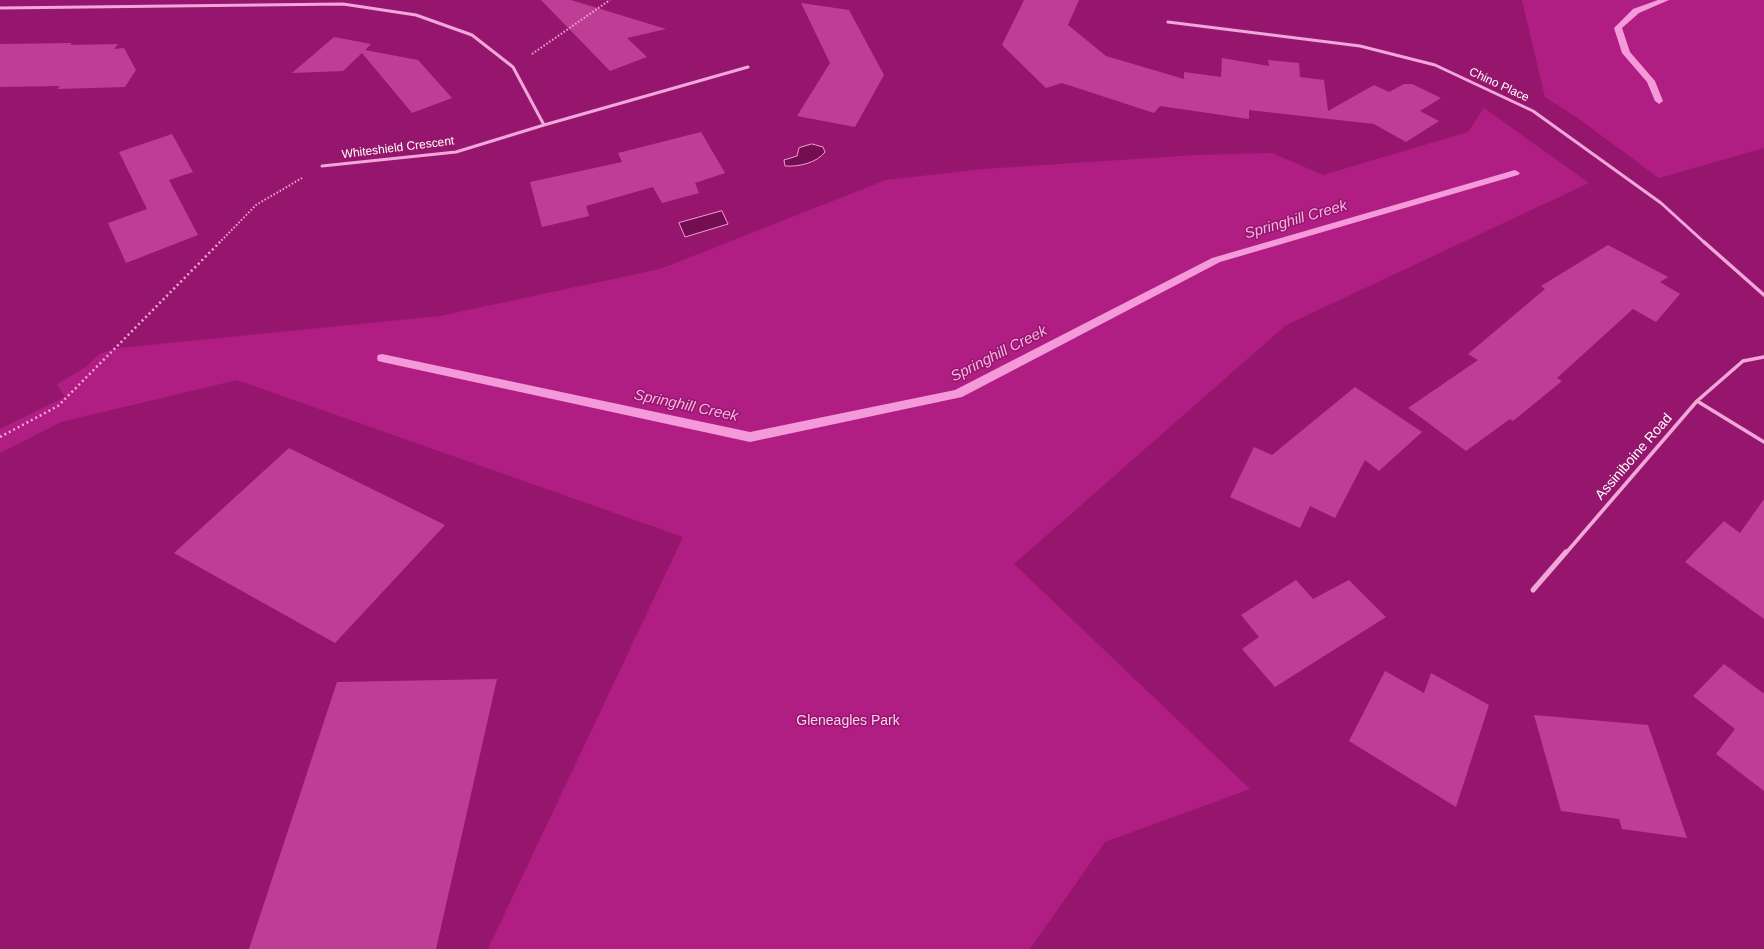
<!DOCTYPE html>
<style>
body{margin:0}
canvas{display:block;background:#96166d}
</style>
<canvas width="1764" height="949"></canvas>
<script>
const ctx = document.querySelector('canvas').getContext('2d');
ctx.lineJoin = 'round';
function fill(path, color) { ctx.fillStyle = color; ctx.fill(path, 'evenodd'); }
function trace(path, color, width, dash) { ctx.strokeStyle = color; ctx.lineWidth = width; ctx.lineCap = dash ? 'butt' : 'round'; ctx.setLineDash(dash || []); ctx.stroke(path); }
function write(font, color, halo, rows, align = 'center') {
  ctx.font = font + ' Helvetica,sans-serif'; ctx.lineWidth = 3; ctx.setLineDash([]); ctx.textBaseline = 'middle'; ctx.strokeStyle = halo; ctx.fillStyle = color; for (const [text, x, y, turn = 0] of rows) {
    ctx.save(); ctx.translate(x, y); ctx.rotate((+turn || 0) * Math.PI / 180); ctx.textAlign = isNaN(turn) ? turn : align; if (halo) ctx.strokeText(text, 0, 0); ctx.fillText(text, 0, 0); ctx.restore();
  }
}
fill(new Path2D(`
 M1522,0H1764V148L1659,178L1579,119L1545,97Z
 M1484,108L1589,183L1286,325L1014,564L1250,789L1105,842L1030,949H488L683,537L237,380L61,422L0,453V429L65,397L57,384L86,367L99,354L119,348L440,316L660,269L886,180L984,169L1196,155L1272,153L1323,175L1468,132Z`), '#b01e83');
const water = new Path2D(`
 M812,144L823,147L825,152C817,163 798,167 785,166L784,160L797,156L799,148Z
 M722,211L728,224L685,237L679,223Z`);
fill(water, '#730e51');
trace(water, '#f499d9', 1);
fill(new Path2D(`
 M1658,0H1669L1639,13L1622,28L1630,52L1655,81L1663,101L1659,104L1655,101L1647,82L1622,53L1614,28L1633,9Z
 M1515,170L1520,173L1518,175L1220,262L962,397L750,442L382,362L378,361L377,358L378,355L382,354L750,432L955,390L1212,258Z`), '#f499d9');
fill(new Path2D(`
 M541,0H571L666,29L627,38L647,57L610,71Z
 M1024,0H1079L1068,25L1106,56L1184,79V72L1221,77L1222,58L1269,66L1268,60L1299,63L1300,77L1324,80L1328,111L1374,85L1389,92L1404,84H1412L1441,98L1420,111L1439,121L1406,142L1374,124L1249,110V119L1160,106L1154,113L1062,83L1046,88L1002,45Z
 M801,3L849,10L884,75L855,127L797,116L830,63Z
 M334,37L371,44L365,50L418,60L452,98L412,113L362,53L343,71L292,73Z
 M72,43L70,45L118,44L114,49L124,48L136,70L125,87L57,89L60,86L0,87V44Z
 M701,132L725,173L695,183L699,193L662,203L653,187L586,206L589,216L542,227L530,182L622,162L618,153Z
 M172,134L193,172L169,180L198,235L126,263L108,223L147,209L119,152Z
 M1608,245L1668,277L1660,282L1680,294L1656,322L1633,309L1557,378L1562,381L1513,421L1510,419L1466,451L1408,408L1478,360L1468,354L1545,289L1541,286Z
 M1355,387L1422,432L1379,471L1365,460L1335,518L1310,506L1300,528L1230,497L1254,447L1272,455Z
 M289,448L445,525L335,643L174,553Z
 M1764,499V619L1685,562L1724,521L1740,533Z
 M1296,580L1313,599L1349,580L1386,617L1275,687L1242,649L1259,637L1241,615Z
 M1724,664L1763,693L1764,692V791L1716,754L1735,729L1693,696Z
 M1385,671L1424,693L1431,673L1489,705L1456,807L1349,741Z
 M497,679L436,949H249L337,682Z
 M1534,715L1648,725L1687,838L1622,829L1619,819L1561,811Z`), '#be3e95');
trace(new Path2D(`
 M532,54L610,0
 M219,243L256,205L302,178`), '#f2a7db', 2, [1.5, 2]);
trace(new Path2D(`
 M0,437L58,406L220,242`), '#f2a7db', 2.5, [2, 3]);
trace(new Path2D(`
 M0,8L343,4L416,15L472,35L513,67L544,125
 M1168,22L1360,46L1435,65L1533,111L1661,203L1705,243
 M322,166L456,152L544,125L748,67`), '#f2a7db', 3);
trace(new Path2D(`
 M1704,242L1764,295
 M1697,401L1764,442
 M1566,553L1697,401L1743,361L1764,357`), '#f2a7db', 3.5);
trace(new Path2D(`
 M1533,590L1566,552`), '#f2a7db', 5);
write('12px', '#fff', '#96166d', [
 ["Chino Place",1499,85,25],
 ["Whiteshield Crescent",398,148,-7]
]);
write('14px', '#fff', '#96166d', [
 ["Assiniboine Road",1634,457,-49]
]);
write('14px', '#fccfee', '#96166d', [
 ["Gleneagles Park",848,721]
]);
write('italic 15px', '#f8b3e3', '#96166d', [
 ["Springhill Creek",1296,220,-16],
 ["Springhill Creek",999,354,-27],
 ["Springhill Creek",686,406,12]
]);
</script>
